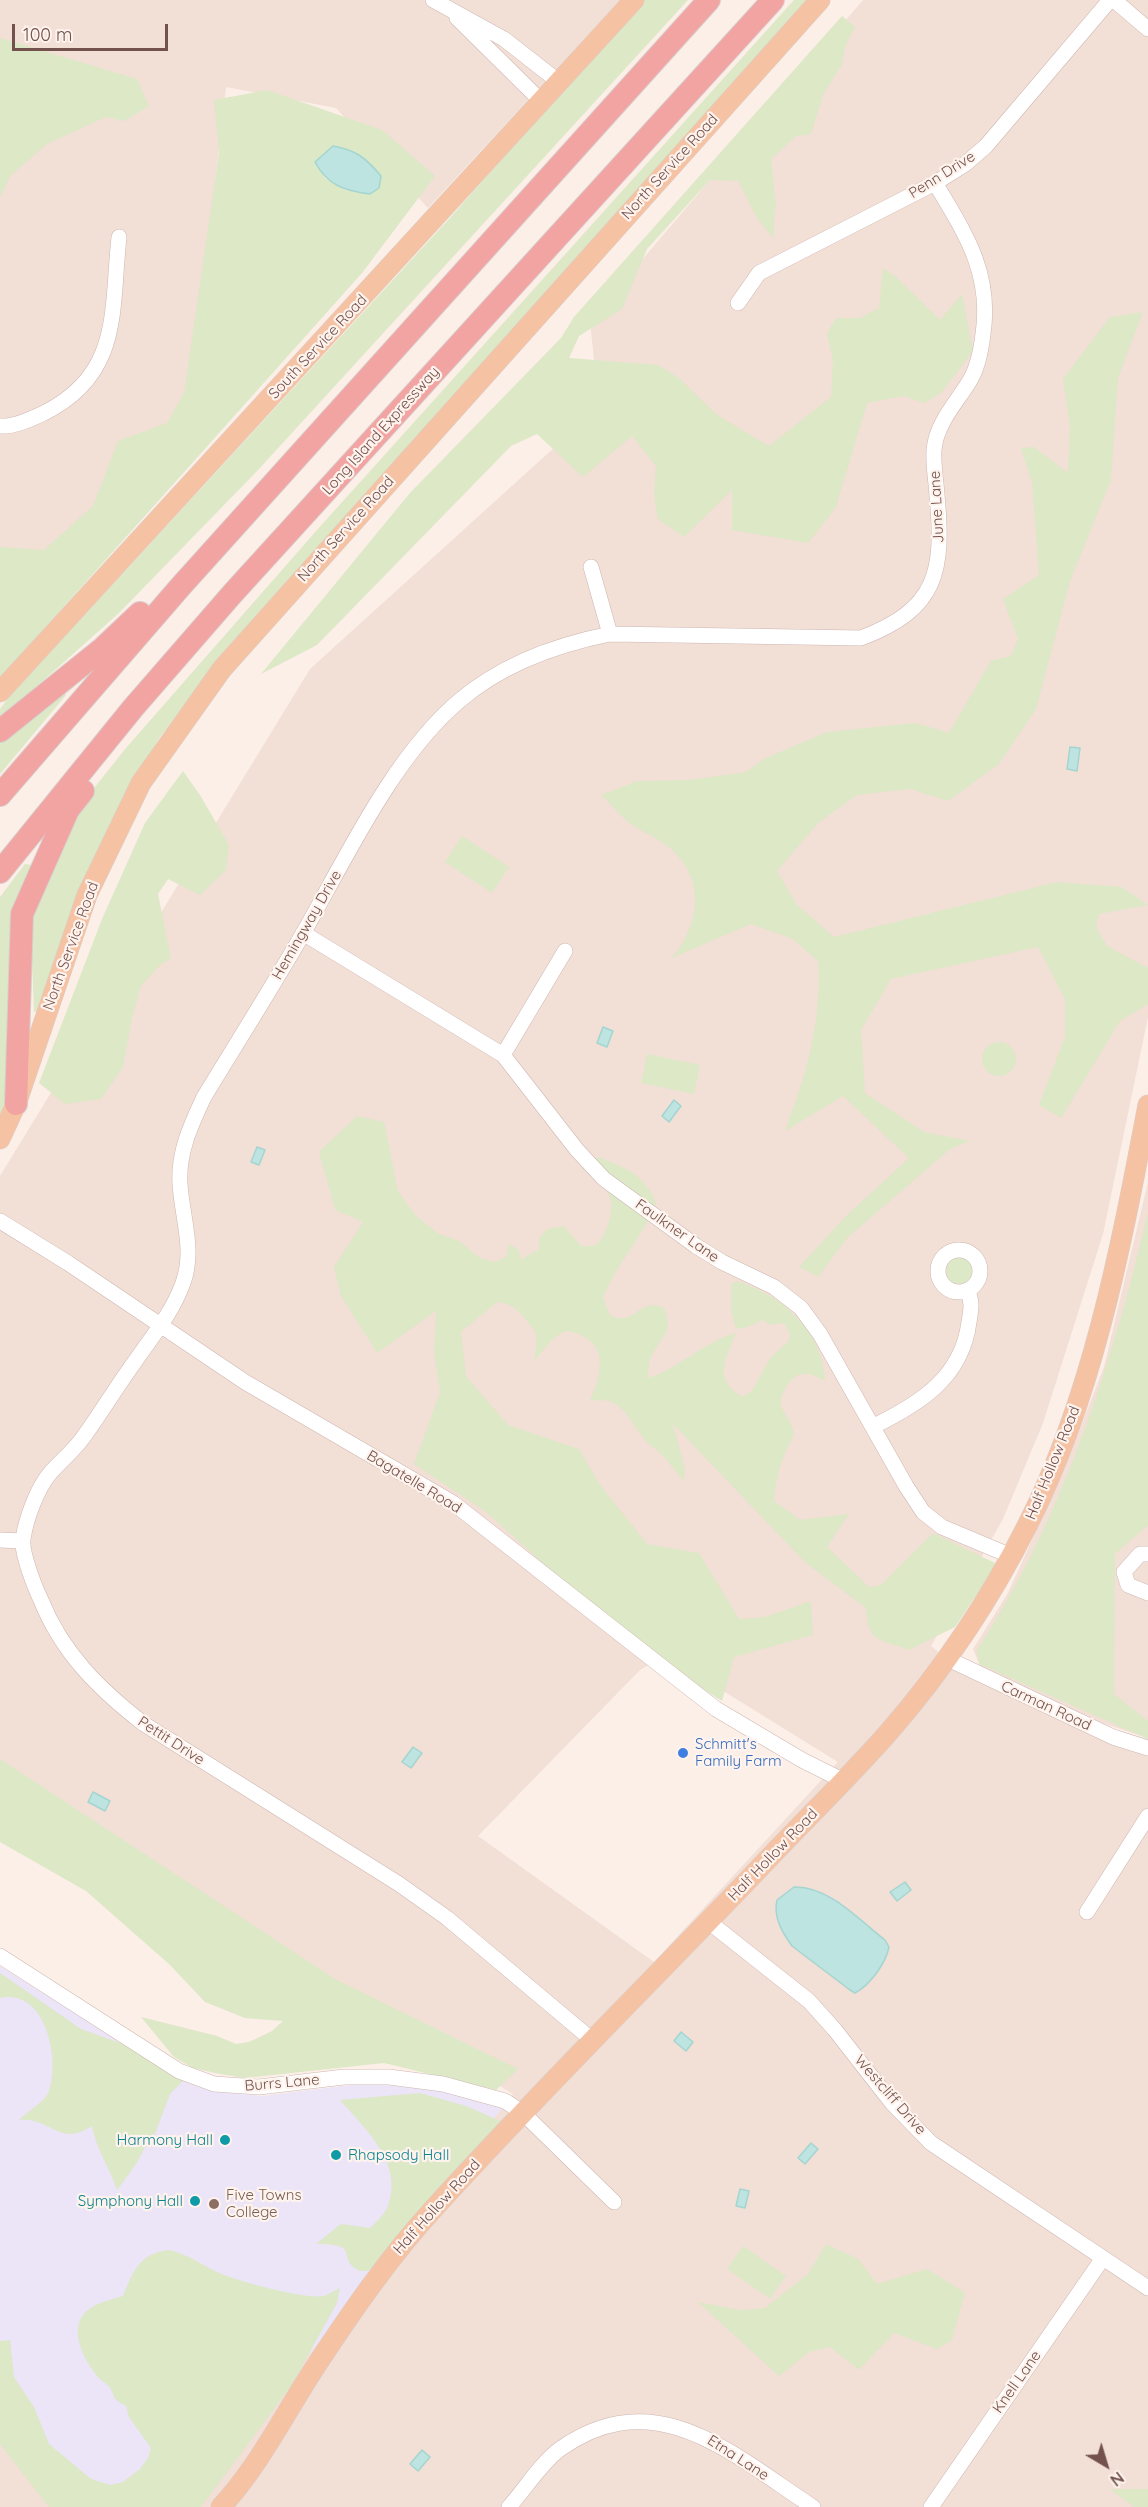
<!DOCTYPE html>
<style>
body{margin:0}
#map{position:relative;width:1148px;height:2507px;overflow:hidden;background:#fbefe7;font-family:Quicksand,sans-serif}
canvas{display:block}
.north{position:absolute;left:1076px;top:2435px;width:60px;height:60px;-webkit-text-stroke:4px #fef3ed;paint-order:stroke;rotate:142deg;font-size:16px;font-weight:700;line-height:24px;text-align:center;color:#73514d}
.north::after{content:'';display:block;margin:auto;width:21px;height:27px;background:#73514d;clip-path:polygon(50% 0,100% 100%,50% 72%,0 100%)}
.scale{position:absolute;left:12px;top:24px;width:156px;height:27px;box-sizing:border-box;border:3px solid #73514d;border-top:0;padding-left:8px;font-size:18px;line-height:21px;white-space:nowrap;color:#73514d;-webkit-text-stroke:4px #fef3ed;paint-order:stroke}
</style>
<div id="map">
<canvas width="1148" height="2507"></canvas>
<div class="north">N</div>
<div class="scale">100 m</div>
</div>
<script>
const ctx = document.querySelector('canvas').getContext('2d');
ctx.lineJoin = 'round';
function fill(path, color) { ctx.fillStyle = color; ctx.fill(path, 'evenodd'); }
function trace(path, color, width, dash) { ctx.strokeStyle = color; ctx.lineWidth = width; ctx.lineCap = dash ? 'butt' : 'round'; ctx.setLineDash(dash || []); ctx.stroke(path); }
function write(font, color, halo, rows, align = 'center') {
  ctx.font = font + ' Quicksand,sans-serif'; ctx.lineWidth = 4.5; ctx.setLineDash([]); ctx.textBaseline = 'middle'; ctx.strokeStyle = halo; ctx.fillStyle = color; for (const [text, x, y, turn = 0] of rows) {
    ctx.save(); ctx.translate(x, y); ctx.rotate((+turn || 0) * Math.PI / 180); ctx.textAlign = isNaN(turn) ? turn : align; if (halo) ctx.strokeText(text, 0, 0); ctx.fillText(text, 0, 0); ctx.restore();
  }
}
fill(new Path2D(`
 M0,0H620L428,208L336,108L226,87L186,439L66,569L0,573Z
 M863,0H1148V1017L1103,1234L1043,1423L1003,1519L931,1646L946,1658L1148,1748V2507H189L513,2094L0,1780V1176L310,669L599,407L590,321ZM665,1655L838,1762L654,1962L478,1836L640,1670Z
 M1148,1182V1738L1084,1717L981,1668L973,1649L1008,1593L1065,1467L1104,1367Z
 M0,2433L64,2507H0Z`), '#f2dfd6');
fill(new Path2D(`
 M0,1966L174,2076L213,2091L262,2096L358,2084L406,2086L454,2093L504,2106L189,2507H64L0,2433Z`), '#ece4f7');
fill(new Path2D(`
 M642,0H688L258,470L119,613L0,719V709L9,697L449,219Z
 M794,0H810L210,671L158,740L100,849L41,1010L34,1012L31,936L37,894L71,817L126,748L317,530Z
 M842,16L855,27L846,44L842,64L823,95L811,134L796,136L771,159L776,203L773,238L757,218L738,181L710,180L647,249L622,309L579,336L569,358L658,365L679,378L717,415L769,446L831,397L833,360L827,333L836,318H860L879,308L883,268L896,277L940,320L962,294L973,351L941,393L924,403L904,396L867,403L836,507L808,543L732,530V490L684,537L658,519L654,495L656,466L632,436L583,477L537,434L511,446L317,645L261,674L410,493L561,338L574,317Z
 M0,38L137,79L149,106L124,121L106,117L47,144L10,176L0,197Z
 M267,90L382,130L435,176L362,273L0,678V547L44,550L93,506L118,441L167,423L184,393L219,153L214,100ZM322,176L371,194L345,190Z
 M1143,312L1118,378L1111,480L1070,581L1036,709L999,764L948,801L910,789L857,795L818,823L777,871L797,905L834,937L1057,882L1122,887L1148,905L1099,914L1096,927L1107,946L1148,968V1004L1120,1021L1061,1118L1039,1105L1065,1037V999L1038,947L891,979L861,1030L865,1093L924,1132L970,1141L950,1149L847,1238L818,1277L799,1267L846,1216L909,1158L843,1096L785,1131C806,1075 822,1022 818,961L793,939L751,924L672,958C700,924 706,879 670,848C658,837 640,832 627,821C618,813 610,803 601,795L637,781L690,780L746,772L764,759L827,732L916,723L949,733L991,661L1011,656L1018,639L1003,599L1039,575L1032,483L1021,448L1034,447L1068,473L1070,427L1063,379L1110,317Z
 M63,690L66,695L0,774V737L39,703L49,706Z
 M183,771L200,795L229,845L226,870L200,895L168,879L158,894L171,958L160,965L141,986L132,1018L123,1067L101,1099L65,1104L39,1083L102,919L145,823Z
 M462,836L509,867L492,893L445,862Z
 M25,864L31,865L23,890L13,1093L0,1126V897Z
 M982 1059a17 17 0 1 1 34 0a17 17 0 1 1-34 0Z
 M647,1054L700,1065L694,1094L641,1083Z
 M357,1116L384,1122L398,1191L415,1215L437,1233L459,1241L480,1258L495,1262L506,1257L509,1244L519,1250L521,1260L539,1249L540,1237L547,1229L564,1226L581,1246C587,1246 595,1247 599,1242C606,1235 613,1212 611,1202C608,1185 594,1176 581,1168L598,1157C624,1167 646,1175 656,1203C643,1237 616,1264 603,1298L610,1315C635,1328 639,1296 664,1308C675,1334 659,1337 651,1358C648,1364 649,1372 648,1378C680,1368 703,1342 736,1333C726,1359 712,1378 742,1397L752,1391L771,1357L788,1342L790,1334L784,1323L771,1325L763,1320L748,1327L736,1329L731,1310V1284L736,1281C781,1295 823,1330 825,1381C807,1370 794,1370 784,1391C782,1394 780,1400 781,1405C784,1416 793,1422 794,1435C782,1456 776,1476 774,1501L800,1520L849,1514L827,1547L869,1587L881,1585L933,1533L997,1564L955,1627L909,1650C880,1639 867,1643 866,1608L806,1563L673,1424L685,1469L684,1481C676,1473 671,1464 663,1456C658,1451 651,1446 646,1441C627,1420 624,1395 590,1401C599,1380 610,1349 582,1336C576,1333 571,1330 564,1332C553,1336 542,1352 534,1361C538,1332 539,1335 521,1314C512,1305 510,1304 497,1302L461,1332L466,1376L508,1425L579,1449L600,1485L647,1544L699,1553L739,1619L765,1617L811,1601L813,1635L734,1657L722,1701L640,1650L485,1511L414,1464L440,1392L434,1354L436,1311L377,1353L341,1296L334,1267L363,1222L335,1210L319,1152Z
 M1148,1213V1525L1115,1554L1114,1694L1148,1721V1739L979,1664L977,1650C1063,1518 1112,1365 1148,1213Z
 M941 1270a19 19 0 1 1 38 0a19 19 0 1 1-38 0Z
 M0,1759L335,1979L518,2069L496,2090L384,2063L245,2078L220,2074L193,2068L174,2057L141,2017L217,2036L236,2044L249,2042L272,2031L283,2021L245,2018L205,2002L169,1964L86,1891L0,1842Z
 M0,1973L81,2029L123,2044L184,2080L170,2094L153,2139L144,2149L136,2164L117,2190C110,2168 96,2149 92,2126C58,2148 52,2117 19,2120C27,2112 46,2101 49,2091C60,2059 46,1988 0,1998Z
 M420,2093L469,2107L502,2122L380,2264L367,2271H360C334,2258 364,2244 316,2244L341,2224L370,2228C376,2222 385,2214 388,2206C404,2163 365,2129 340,2100Z
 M826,2244L858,2259L877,2284L927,2269L965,2293L952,2340L937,2349L894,2333L859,2370L830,2347L809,2352L779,2376L698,2302L741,2310L765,2308L808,2274Z
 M743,2246L786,2276L770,2299L727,2269Z
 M169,2250C189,2255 197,2262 215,2271C232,2280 306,2300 323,2296C329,2295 335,2290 340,2288L337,2303L291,2386L201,2507H49L0,2444V2341L10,2340L14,2377L34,2407L49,2444L91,2479L110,2485L123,2482L140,2469L148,2458L151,2448L129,2417L126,2406C110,2397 117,2399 109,2386C106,2383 101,2381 98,2377C82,2357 63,2321 96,2305C104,2301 114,2299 123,2296C133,2271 140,2253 169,2250Z
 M1110,2489H1148V2507H1134Z`), '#dce8c6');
const water = new Path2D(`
 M333,146C356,150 366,158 381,176L379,188L370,194C345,191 327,185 315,162Z
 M1070,747L1080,748L1077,771L1067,769Z
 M603,1027L613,1031L607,1047L597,1043Z
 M674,1100L681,1106L669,1122L662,1116Z
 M257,1147L265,1150L259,1165L251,1162Z
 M413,1747L422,1753L411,1768L402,1762Z
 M93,1792L110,1801L105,1811L88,1802Z
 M905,1882L911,1890L897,1901L890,1892Z
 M794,1887C829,1886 859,1920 885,1940L889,1947C886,1963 870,1985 855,1993L850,1990L792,1946C782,1932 773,1917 777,1900Z
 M681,2032L693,2042L686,2051L674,2041Z
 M811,2143L818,2149L805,2164L798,2158Z
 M740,2189L749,2191L745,2208L736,2206Z
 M422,2450L430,2457L418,2471L410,2464Z`);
fill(water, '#bde4e0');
trace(water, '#a4d5d0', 1.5);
const minor = new Path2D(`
 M433,0L504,39L559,82
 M1114,0L1148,29
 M457,18L542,102
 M738,303L759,273L935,183L964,165L986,146L1110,0
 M0,426C14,427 31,419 44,413C122,374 111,310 119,237
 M591,567L610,634
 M303,933L503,1055L577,1150L604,1179L696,1246L722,1262L774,1287L801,1308L820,1334L906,1486L923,1512L942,1527L1011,1556
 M503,1055L565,951
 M0,1221L68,1263L245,1382L453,1503L716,1709L802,1760L844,1781
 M938 1271a21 21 0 1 1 42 0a21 21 0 1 1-42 0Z
 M874,1426C921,1403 962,1377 969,1322C971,1310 973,1301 967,1290
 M0,1540L23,1541
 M1148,1554H1140L1124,1572L1128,1585L1148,1593
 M946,1658L1113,1737L1148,1748
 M1087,1912L1148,1816
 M709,1922L809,2001L835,2030L892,2103L931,2143L1148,2288
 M0,1956L179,2071L214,2084L259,2087L344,2077H389L443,2084L505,2101L523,2113L614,2202
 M591,2039L447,1918L399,1884L144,1724C100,1690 62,1653 41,1600C35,1588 21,1552 23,1539C26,1519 37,1488 51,1472C61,1461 73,1451 82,1439C101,1413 117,1386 136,1360C154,1334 172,1313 183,1283C195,1250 182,1217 180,1184C178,1152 191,1125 204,1097C238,1041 273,986 305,930C347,856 394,756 459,701C502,664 555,645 610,634L861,638C938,609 944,571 937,495C936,480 933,465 934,450C936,424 956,403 969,382C978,368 981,351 983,334C992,273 965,233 935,183
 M509,2507C525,2489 541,2463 560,2449C656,2381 733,2455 813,2507
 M931,2507L1103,2258`);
const major = new Path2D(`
 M0,692L634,0
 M0,1139L16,1104L87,895L141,783L222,669L820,0
 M221,2507C258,2467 283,2417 312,2372C350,2314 389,2257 436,2206C544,2087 659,1974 769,1858C809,1816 850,1776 888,1733C942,1671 990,1600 1027,1526C1093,1397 1121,1246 1148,1105`);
const highway = new Path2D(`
 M0,731L103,648L140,613
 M0,795L181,586L709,0
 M0,872L133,708L233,593L773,0
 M16,1104L22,914L68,810L83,791`);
trace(minor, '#ceb7b1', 16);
trace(major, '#d8cecd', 21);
trace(highway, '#d8cecd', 24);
trace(minor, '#fff', 15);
trace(major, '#f5c3a4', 20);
trace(highway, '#f1a4a2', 22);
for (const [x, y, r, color] of [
 [683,1753,6,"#3f7fe0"],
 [225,2140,6,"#0f9aa8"],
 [336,2155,6,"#0f9aa8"],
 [195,2201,6,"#0f9aa8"],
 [214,2204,6,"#8d6e63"]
]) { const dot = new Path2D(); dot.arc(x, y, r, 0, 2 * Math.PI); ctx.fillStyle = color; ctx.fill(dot); trace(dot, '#fef3ed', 2); }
write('15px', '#73514d', '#fef3ed', [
 ["North Service Road",670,167,-48],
 ["Penn Drive",942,175,-32],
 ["South Service Road",318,347,-47],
 ["Long Island Expressway",381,431,-48],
 ["June Lane",937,507,-93],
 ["North Service Road",346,529,-48],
 ["Hemingway Drive",307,925,-60],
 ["North Service Road",71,946,-70],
 ["Faulkner Lane",677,1231,35],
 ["Half Hollow Road",1053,1463,-68],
 ["Bagatelle Road",414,1482,31],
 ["Carman Road",1046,1706,25],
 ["Pettit Drive",171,1741,33],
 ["Half Hollow Road",773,1855,-46],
 ["Burrs Lane",282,2083,-5],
 ["Westcliff Drive",890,2095,49],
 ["Half Hollow Road",437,2207,-48],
 ["Knell Lane",1017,2382,-55],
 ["Etna Lane",738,2458,33]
]);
write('15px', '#366cbe', '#fef3ed', [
 ["Schmitt's",695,1744],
 ["Family Farm",695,1761]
], 'left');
write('15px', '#0d838f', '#fef3ed', [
 ["Harmony Hall",213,2140],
 ["Rhapsody Hall",348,2155,"left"],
 ["Symphony Hall",183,2201]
], 'right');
write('15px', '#785e54', '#fef3ed', [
 ["Five Towns",226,2195],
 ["College",226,2212]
], 'left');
</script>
